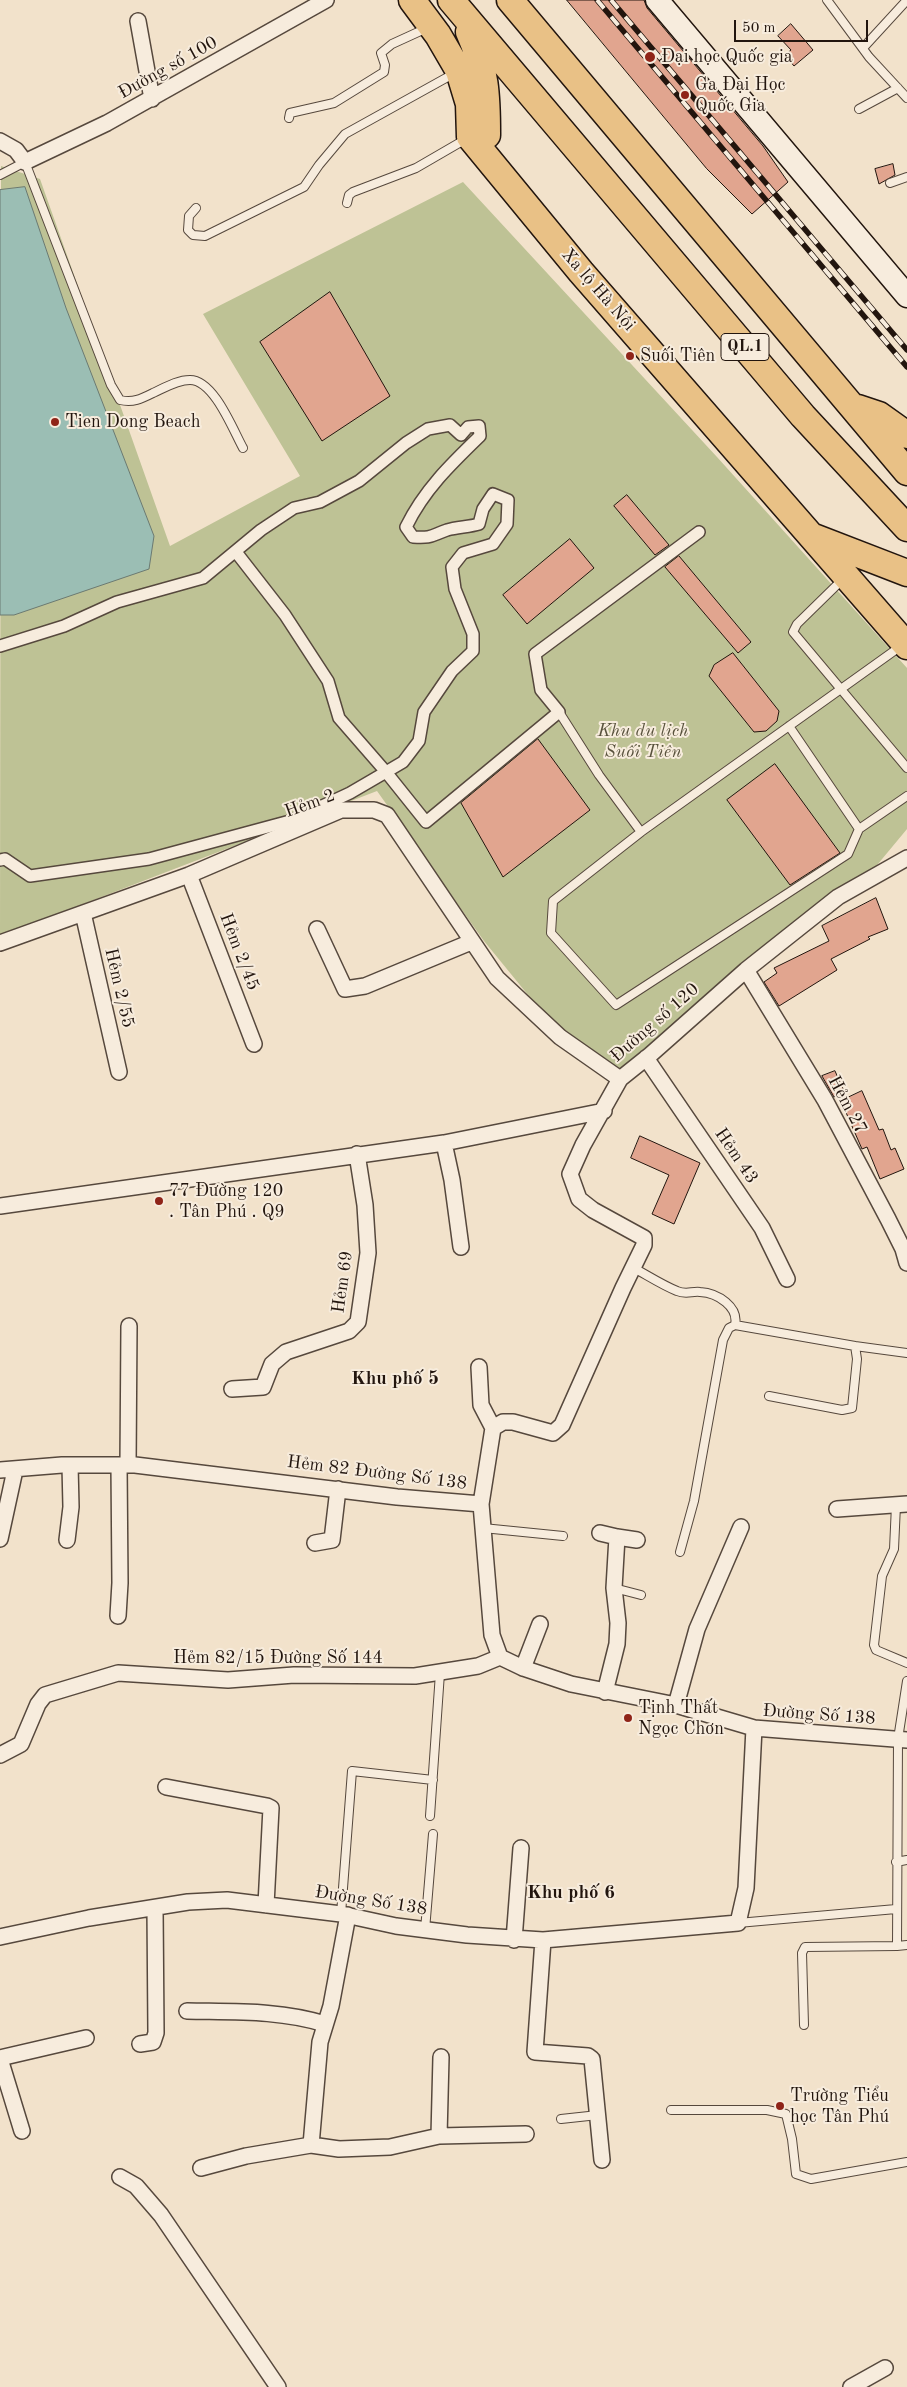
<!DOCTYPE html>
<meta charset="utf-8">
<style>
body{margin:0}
#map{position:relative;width:907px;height:2387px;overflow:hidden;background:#f2e2cb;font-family:"Old Standard TT",serif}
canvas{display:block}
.scale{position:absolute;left:734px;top:20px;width:134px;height:22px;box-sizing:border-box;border:2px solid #22150e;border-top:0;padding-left:6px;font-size:15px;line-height:18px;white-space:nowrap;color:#22150e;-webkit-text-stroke:4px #f7ecdd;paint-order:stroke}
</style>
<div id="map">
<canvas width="907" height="2387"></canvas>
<div class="scale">50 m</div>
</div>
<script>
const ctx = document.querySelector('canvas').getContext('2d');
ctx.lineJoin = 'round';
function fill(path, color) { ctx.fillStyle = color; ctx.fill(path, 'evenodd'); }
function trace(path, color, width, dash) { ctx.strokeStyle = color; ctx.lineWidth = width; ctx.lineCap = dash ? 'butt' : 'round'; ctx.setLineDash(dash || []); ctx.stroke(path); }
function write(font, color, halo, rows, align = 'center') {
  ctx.font = font + ' "Old Standard TT",serif'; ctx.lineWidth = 4; ctx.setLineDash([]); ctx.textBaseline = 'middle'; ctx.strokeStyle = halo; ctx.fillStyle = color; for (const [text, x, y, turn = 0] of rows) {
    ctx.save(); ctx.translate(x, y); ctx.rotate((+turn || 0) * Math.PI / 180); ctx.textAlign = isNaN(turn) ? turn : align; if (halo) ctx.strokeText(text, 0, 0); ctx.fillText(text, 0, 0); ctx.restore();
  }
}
fill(new Path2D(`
 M1,166L40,179L170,546L300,476L203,314L463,182L717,457L907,668V829L863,882L622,1072L564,1039L484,941L377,791L0,936Z`), '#bec295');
const water = new Path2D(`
 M25,187L66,308L154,536L149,569L14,615H0V190Z`);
fill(water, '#9bbeb4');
trace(water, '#6b7a72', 1);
const building = new Path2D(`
 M567,0H644L647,8L763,146L788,182L752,214L707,169Z
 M791,24L813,50L794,66L785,55L791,50L778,36Z
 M893,164L895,175L879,184L875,169Z
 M330,292L390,396L322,441L260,342Z
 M627,495L669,545L655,555L614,506Z
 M570,539L594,568L527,624L503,595Z
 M679,556L751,642L738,653L665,567Z
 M733,653L779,711L777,721L766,731L754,732L709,676L714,665Z
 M538,739L590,810L503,877L461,803Z
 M775,764L840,853L790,885L727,800Z
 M876,898L888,929L868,937L870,939L831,959L837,970L779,1006L764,982L777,973L774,968L829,941L822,926Z
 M835,1071L844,1091L834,1097L822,1076Z
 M862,1091L879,1130L883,1129L891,1150L895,1148L904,1169L880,1179L867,1147L862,1149L841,1101Z
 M640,1136L700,1163L674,1224L652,1214L669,1175L631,1158Z`);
fill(building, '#e1a58f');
trace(building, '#22150e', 1);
const service = new Path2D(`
 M827,0L869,57L907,98
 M863,48L907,0
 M859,109L898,88
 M289,118L290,113L334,103L384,72L385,65L381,53L392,44L427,28
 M0,175L25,162L111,385L120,400C133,403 141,399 153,393C164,388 177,380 190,380C214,380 233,430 243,448
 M890,183L907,177
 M347,203L349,195L353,192L416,168L466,139
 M196,208L189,216L188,230L193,235L205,236L304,187L319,165L345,134L455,73
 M843,579L797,624L793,632L907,768
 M901,646L641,832L553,901L551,933L616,1005L848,854L859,829L907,796
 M559,712L599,775L641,832
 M789,726L859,829
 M632,1267C647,1275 662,1285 677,1291C686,1295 692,1291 700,1292C718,1293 739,1307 735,1325
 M769,1396L842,1410L852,1408L857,1359L855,1346L907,1353
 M896,1505L894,1549L882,1576L874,1645L876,1650L907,1663
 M483,1528L563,1536
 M680,1552L694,1501L723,1340L729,1328L735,1325L855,1346
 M614,1588L641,1595
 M430,1816L440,1673
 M896,1862L907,1860
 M341,1914L352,1771L433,1780
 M738,1923L896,1909
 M425,1930L433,1834
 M897,1946L907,1945
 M804,2025L802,1953L805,1947L897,1946L898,1739L907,1681
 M671,2110H767L786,2114L792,2139L796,2174L811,2179L907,2162
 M561,2119L598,2115`);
const pedestrian = new Path2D(`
 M0,646L64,626L117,602L203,578L261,530L294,508L320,502L359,481L406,443L428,429L450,425L461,435L468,427L479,426L480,436C451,464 424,490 406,527L413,537C433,538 430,536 447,530C457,527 469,527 479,524L483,509L493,494L508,500L507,524L493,544L463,553L452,567L455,589L473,634V651L452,671L424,712L419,741L403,762L386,772L339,718L328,681L285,615L236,552
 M0,860L5,859L30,876L149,859L290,821L350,793L386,772L426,822L559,712L541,690L535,654L699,532`);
const minor = new Path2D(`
 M138,21L152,99
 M0,141L16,150L25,162L107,123L326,0
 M907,858L838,897L746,970L650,1055L620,1079L583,1145L570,1174L579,1199L593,1210L644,1238V1245L623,1288L562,1425L553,1433L513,1422H503L493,1428L481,1504L492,1635L500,1657L523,1668L571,1684L676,1705L754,1728L907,1740
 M189,875L254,1044
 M83,913L119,1072
 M317,929L345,989L365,986L471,942
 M0,943L189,875L341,810H374L387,815L497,978L560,1037L620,1079
 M746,970L825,1100L888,1219L903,1249L907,1263
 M646,1058L762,1228L787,1279
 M444,1143L452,1180L461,1247
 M0,1206L444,1143L604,1111
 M479,1367L481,1405L493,1428
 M232,1389L263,1387L272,1364L286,1352L349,1331L358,1322L368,1253L365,1205L357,1154
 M128,1465L129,1326
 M0,1470L62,1465H135L397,1497L481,1504
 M837,1509L907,1504
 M600,1533L617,1537
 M0,1539L15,1470
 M67,1540L71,1507L70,1465
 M315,1543L332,1540L338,1489
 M118,1616L120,1583L119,1465
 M523,1668L540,1624
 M605,1692L617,1644L618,1623L614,1588L617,1537L637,1540
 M676,1705L697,1629L741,1527
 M0,1755L21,1744L38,1704L45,1695L118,1673L228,1680L294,1675L415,1676L478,1666L500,1657
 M166,1787L267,1806L271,1808L266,1905
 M0,1937L89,1918L188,1902L227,1900L341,1914L396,1926L467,1935L543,1940L738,1923L746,1888L754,1728
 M514,1940L521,1848
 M543,1940L535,2052L588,2056L592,2059L602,2160
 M187,2011C234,2012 280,2010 325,2024
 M140,2044L153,2042L156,2033L155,1908
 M0,2058L86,2038
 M0,2059L22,2131
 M439,2136L441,2057
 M311,2145L339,2149L390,2147L439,2136L526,2134
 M201,2168L246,2156L311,2145L320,2042L331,2006L348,1915
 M120,2177L136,2186L161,2215L278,2387
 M851,2387L885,2368`);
const secondary = new Path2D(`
 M657,0L907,296`);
const trunk = new Path2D(`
 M412,0L438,35L459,71L469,104L470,137L581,272L907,646
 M451,0L803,416L907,528
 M510,0L907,472
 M469,32C486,70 487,95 487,135
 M858,408L879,415L907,435
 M814,537L907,573`);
trace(service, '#56483d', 10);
trace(pedestrian, '#56483d', 14);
trace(minor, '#56483d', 18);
trace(secondary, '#22150e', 25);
trace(trunk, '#22150e', 29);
trace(service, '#f7ecdd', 8);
trace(pedestrian, '#f7ecdd', 11);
trace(minor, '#f7ecdd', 15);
trace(secondary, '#f7ecdd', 22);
trace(trunk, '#e9c186', 26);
const rail = new Path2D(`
 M597,0L907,367
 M611,0L907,350`);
trace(rail, '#22150e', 5.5);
trace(rail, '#f7ecdd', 4, [11]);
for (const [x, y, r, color] of [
 [650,57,6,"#8f2418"],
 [685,95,5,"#8f2418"],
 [630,356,5,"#8f2418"],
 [55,422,5,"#8f2418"],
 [159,1201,5,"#8f2418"],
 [628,1718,5,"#8f2418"],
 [780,2106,5,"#8f2418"]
]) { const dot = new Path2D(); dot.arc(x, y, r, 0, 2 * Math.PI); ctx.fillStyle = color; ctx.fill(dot); trace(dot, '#f7ecdd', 2); }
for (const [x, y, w] of [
 [745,347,48]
]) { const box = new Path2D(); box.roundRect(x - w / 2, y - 13.5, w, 27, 4); ctx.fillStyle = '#f7ecdd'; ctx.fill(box); trace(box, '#22150e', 1); }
write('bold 16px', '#22150e', null, [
 ["QL.1",745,347]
]);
write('18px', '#22150e', '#f7ecdd', [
 ["Đại học Quốc gia",661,57],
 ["Ga Đại Học",695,85],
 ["Quốc Gia",695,106],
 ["Suối Tiên",640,356],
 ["Tien Dong Beach",65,422],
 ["77 Đường 120",169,1191],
 [". Tân Phú . Q9",169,1212],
 ["Tịnh Thất",638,1708],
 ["Ngọc Chơn",638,1729],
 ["Trường Tiểu",790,2096],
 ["học Tân Phú",790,2117]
], 'left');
write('18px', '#22150e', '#f7ecdd', [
 ["Đường số 100",168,68,-29],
 ["Xa lộ Hà Nội",598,290,49],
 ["Hẻm 2",310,804,-20],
 ["Hẻm 2/45",239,952,69],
 ["Hẻm 2/55",119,988,77],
 ["Đường số 120",655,1023,-41],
 ["Hẻm 27",847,1105,62],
 ["Hẻm 43",736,1156,56],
 ["Hẻm 69",343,1282,-82],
 ["Hẻm 82 Đường Số 138",377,1473,7],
 ["Hẻm 82/15 Đường Số 144",278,1658],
 ["Đường Số 138",819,1715,4],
 ["Đường Số 138",371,1901,9]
]);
write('italic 18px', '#59523d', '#f7ecdd', [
 ["Khu du lịch",643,731],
 ["Suối Tiên",643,752]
]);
write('bold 19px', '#22150e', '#f7ecdd', [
 ["Khu phố 5",395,1379],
 ["Khu phố 6",571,1893]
]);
</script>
